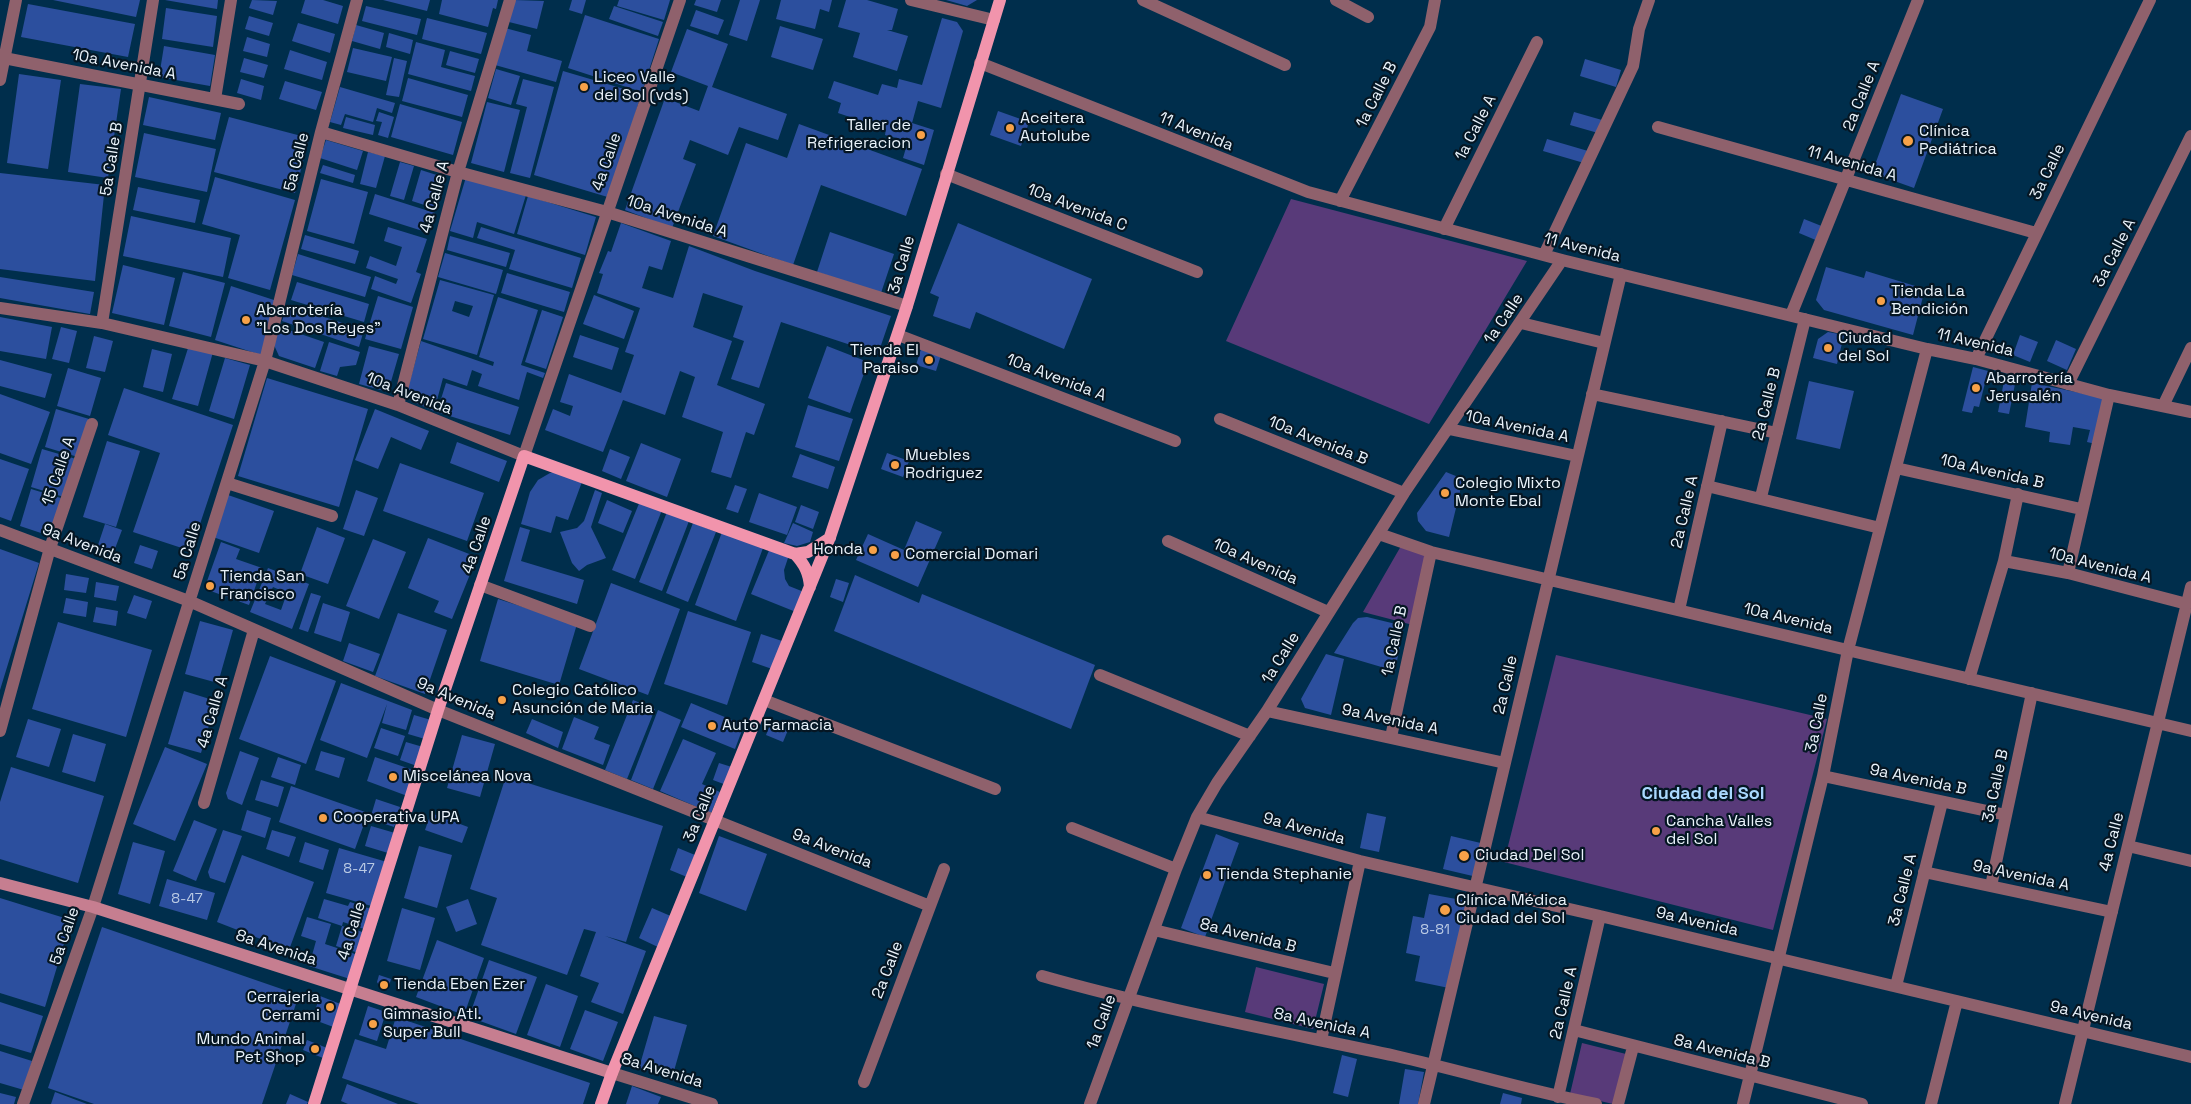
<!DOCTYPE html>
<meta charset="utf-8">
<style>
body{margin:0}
canvas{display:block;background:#002e4c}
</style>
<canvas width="2191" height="1104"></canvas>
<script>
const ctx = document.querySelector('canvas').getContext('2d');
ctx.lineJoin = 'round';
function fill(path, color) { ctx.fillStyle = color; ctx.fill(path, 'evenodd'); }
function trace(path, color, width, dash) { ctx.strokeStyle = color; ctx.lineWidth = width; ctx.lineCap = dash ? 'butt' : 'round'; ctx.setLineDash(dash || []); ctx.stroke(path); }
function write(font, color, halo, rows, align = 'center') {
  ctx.font = font + ' "Space Grotesk",sans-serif'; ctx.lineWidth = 4.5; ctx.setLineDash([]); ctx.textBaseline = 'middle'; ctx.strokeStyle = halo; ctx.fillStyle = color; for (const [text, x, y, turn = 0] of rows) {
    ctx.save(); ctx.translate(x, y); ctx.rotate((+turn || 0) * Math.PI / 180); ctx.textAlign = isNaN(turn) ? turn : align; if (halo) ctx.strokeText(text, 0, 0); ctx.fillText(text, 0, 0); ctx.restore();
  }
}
fill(new Path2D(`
 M1291,199L1527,261L1429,424L1226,341Z
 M1401,546L1428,554L1413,625L1363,612Z
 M1556,655L1827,719L1773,930L1504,862Z
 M1256,967L1324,984L1313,1029L1245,1012Z
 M1582,1043L1634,1056L1613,1104L1570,1094Z`), '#583a79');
fill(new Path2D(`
 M53,0H140L136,17Z
 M165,0H218L217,9Z
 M252,0L277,1L273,15L249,8Z
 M305,0H323L343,6L338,24L301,13Z
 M383,0H430L427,11Z
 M442,0H498L496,9L493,8L488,27L439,14Z
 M514,0L544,1L537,29L509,22Z
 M572,0H586L582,14L569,10Z
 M619,0H670L664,20L617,6Z
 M696,0H721L717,12L694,5Z
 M740,0H760L747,41L729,35Z
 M781,0H832L829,12L820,9L815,29L776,19Z
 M846,0H867L898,9L892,30H887L908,36L897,71L853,57L860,33L838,27Z
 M946,0H977L967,6Z
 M28,4L135,24L128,57L21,37Z
 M366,6L421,19L417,35L362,21Z
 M614,6L663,22L658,36L609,19Z
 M166,8L217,16L213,47L162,39Z
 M696,10L724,20L718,35L690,26Z
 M585,15L659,39L642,92L568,68Z
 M249,16L273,23L269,36L245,29Z
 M427,18L487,33L481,54L422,39Z
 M942,18L957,22L963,31L941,108L918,101L912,123L934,130L924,165L903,158L908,141L885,135L886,129L838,113L841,103L828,98L834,81L878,95L882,84L897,88L899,79L922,85Z
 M298,23L335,34L330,53L292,41Z
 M356,25L384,33L380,49L352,41Z
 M780,26L823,39L813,70L771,57Z
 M505,28L531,35L527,51L562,61L556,82L495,65Z
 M687,29L728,44L712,87L787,114L778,140L739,127L728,155L690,140L683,159L696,164L672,228L625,210L665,98L699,111L708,86L671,72Z
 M389,33L413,40L410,54L386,47Z
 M247,37L270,44L267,57L243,51Z
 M416,42L445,50L441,67L475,76L471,91L408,74Z
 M164,46L215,55L210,86L159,77Z
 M353,48L392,57L386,81L347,72Z
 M290,50L327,62L322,80L284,69Z
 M450,51L479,59L475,73L446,65Z
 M244,58L268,65L264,78L240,72Z
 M394,58L407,61L399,97L386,95Z
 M1585,59L1621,70L1616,87L1580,76Z
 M496,69L520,76L511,105L488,98Z
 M563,71L641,94L611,198L534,175Z
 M19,74L61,80L48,169L7,163Z
 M408,78L468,95L462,117L402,101Z
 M241,79L264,86L261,100L237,93Z
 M523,79L554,87L530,178L510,173L527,107L516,104Z
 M285,81L322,92L316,110L279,99Z
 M80,84L121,89L108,178L68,172Z
 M340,87L395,103L392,113L377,108L373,122L345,114L341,125L330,122Z
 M1901,94L1943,109L1914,188L1872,173Z
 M149,97L221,113L215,140L143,125Z
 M487,102L520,110L504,172L471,163Z
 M400,104L462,122L453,155L391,137Z
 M998,111L1029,122L1021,146L990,135Z
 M379,112L394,117L388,138L378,135L382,122L376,121Z
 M1574,112L1602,120L1598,133L1570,125Z
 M229,117L309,138L295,193L214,172Z
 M346,117L375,125L373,135L343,128Z
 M799,124L922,169L906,216L821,185L793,265L713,236L746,143L787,158Z
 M144,133L216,149L207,192L135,177Z
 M1547,139L1588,151L1584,163L1543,151Z
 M326,140L363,151L357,170L320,158Z
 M368,152L385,156L376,188L360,184Z
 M400,162L414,166L404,200L390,196Z
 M323,165L355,175L353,183L320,173Z
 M421,170L446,178L437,209L412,201Z
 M0,173L105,185L95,281L0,269Z
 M215,177L295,200L270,290L228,278L240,235L202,224Z
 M466,177L526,195L514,234L477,222L473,238L450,231Z
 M321,179L368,192L354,244L307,231Z
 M138,187L200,200L195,223L133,210Z
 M375,194L435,213L429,233L369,214Z
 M528,196L596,217L585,255L517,234Z
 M131,216L231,238L223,277L123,256Z
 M1804,219L1824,227L1818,241L1799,233Z
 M621,223L671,241L662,270L649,266L642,288L673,298L689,246L755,271L891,316L878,354L781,322L759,388L731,379L744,341L733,337L743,306L703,293L693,327L732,341L717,385L765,404L754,435L746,432L731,478L711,472L723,432L682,417L695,377L680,371L665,415L623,400L603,452L545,430L553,409L570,416L573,406L560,402L569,374L621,393L634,355L625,352L640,308L597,293L603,274L599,273L608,251L611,252Z
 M958,223L1092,279L1064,349L976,312L970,329L933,316L939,297L930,293Z
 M388,227L427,239L416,272L421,274L411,303L371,289L375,276L396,284L398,279L366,268L370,256L396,266L402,247L384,241Z
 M481,227L581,258L572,288L509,269L515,250L477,238Z
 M830,232L894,254L881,293L817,272Z
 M305,235L359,251L355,264L301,249Z
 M450,236L510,253L506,267L447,250Z
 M445,253L503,270L496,294L438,277Z
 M298,254L371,277L365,297L292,275Z
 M123,265L175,278L164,325L112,313Z
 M1826,267L1864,278L1866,271L1925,289L1913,335L1824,310L1816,300Z
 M183,272L225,283L211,337L169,326Z
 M507,273L570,292L564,312L501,293Z
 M0,277L94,292L90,314L0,298Z
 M440,280L494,295L477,355L423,339ZM455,301L473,306L469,317L452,311Z
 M297,282L369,304L364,322L291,300Z
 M231,286L277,301L261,355L215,340Z
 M594,295L634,311L624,339L583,324Z
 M378,296L413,307L401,349L365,339Z
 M498,297L538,310L521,365L545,373L543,378L527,372L519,400L478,386L482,374L472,370L467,386L443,378L434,411L411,401L407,391L421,341L493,366L494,362L479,357Z
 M288,305L364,330L359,347L282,321Z
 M542,310L563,317L546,369L525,362Z
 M0,317L52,327L46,359L0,351Z
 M61,327L77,331L69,363L52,359Z
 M280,327L324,342L315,368L279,356L274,345Z
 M1828,332L1844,335L1837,364L1813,358L1818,339Z
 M580,335L619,348L612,370L573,357Z
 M2020,335L2038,342L2030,362L2013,355Z
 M94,336L113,341L105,372L86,368Z
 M2056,340L2076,349L2067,370L2047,361Z
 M329,342L360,352L356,365L340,367L337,376L320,371Z
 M189,345L213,352L198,406L172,399Z
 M369,346L399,354L388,392L359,384Z
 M827,346L868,362L850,413L808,398Z
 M152,349L172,354L163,392L143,387Z
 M921,349L941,355L936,371L916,365Z
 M225,358L250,365L234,419L209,411Z
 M0,360L52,374L45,398L0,386Z
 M1973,367L1988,371L1979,407L1974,406L1972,413L1962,411Z
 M68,368L101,378L90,416L57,406Z
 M2005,376L2016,379L2009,414L1998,412Z
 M267,378L368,409L339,507L238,476Z
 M1809,381L1854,391L1840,449L1796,439Z
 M446,383L519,407L510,435L437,412Z
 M2032,383L2105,398L2096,444L2087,442L2090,430L2073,427L2070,445L2049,442L2050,432L2025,427Z
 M124,388L233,425L191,551L133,532L160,453L108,435Z
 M0,394L50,412L31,464L0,453Z
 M808,405L853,419L839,461L795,447Z
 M56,409L89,419L78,457L45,447Z
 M375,409L429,431L421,450L391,437L378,469L355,460Z
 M107,441L140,451L116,527L83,517Z
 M457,442L507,461L499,482L450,463Z
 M641,443L681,459L667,497L626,481Z
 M42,449L76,459L64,497L31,487Z
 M610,449L630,457L621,479L602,471Z
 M887,453L909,461L903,477L881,469Z
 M800,454L835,467L828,489L792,477Z
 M0,459L29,469L11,521L0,517Z
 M400,463L484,493L467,541L383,511Z
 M562,470L583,479L568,520L556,516L551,533L521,524L530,492L538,480L550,473Z
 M1446,472L1463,479L1449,537L1426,531L1418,521L1417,513Z
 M735,485L747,489L738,513L726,509Z
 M31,489L64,499L53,537L20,526Z
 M356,490L378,498L364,536L343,529Z
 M595,490L602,493L591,527L606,558L587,565L579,571L572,563L560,532L577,528L584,521Z
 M759,493L797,507L787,535L749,522Z
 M228,495L274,511L259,553L213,537Z
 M607,500L632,511L623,533L598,523Z
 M640,501L662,510L635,579L612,570Z
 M801,505L819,512L813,529L795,522Z
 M667,512L689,521L662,591L639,582Z
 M916,521L942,532L918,587L856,560L868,534L904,550Z
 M693,523L716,532L688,602L666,593Z
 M793,523L813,532L810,542L797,546L784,543Z
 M105,524L122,530L113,554L97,548Z
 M317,527L345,538L328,584L300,574Z
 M520,527L530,530L521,561L584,580L577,604L504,581Z
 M722,532L763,548L736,621L695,605Z
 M428,538L477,557L452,619L434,612L439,601L408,588Z
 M373,539L406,552L379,619L346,606Z
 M221,542L240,549L236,559L262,568L249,605L208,590L206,584Z
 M140,545L158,551L152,569L134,563Z
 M770,548L789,555L784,570L785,579L789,586L804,592L796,612L751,594Z
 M0,549L39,563L0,690Z
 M268,568L309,584L292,629L250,612ZM273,587L287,593L281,610L265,604Z
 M66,574L89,578L86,593L64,590Z
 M855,575L919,603L922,594L1095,665L1071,729L834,631Z
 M836,579L849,583L843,602L830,597Z
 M96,582L119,586L116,601L94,597Z
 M611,583L680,609L648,695L579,669Z
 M311,593L321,596L308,632L299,629Z
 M134,595L152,601L146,619L127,613Z
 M66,598L88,602L86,617L63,613Z
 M498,599L577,624L559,685L480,661Z
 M323,603L350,612L341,642L314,633Z
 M96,607L118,611L116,626L93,622Z
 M688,611L751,632L727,705L664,684Z
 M398,613L447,630L425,694L375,676Z
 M1367,617L1404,626L1395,671L1334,653L1353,623L1358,618Z
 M200,621L233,630L218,683L185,674Z
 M58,622L152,650L126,737L32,709Z
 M761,634L785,642L775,670L752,662Z
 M349,643L380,654L373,672L343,661Z
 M1326,654L1344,659L1331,715L1305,708L1301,699Z
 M270,656L336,681L306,764L239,739Z
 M341,683L412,710L406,730L382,723L387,704L367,758L320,740Z
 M184,691L216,701L201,753L168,744Z
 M633,700L655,709L627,779L605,770Z
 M691,703L744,725L735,749L681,727Z
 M658,710L681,720L653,789L631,780Z
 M414,715L431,720L425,739L408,734Z
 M574,717L599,727L594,739L610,745L603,765L562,749Z
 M28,719L61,729L49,767L16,757Z
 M532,719L563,732L558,748L526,733Z
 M771,723L788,730L783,742L766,735Z
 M381,728L405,736L398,756L374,748Z
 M73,734L106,744L95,782L62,772Z
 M462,735L495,744L480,797L447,788Z
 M683,739L716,753L702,784L720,792L711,813L660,791Z
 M406,742L423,747L417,766L400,760Z
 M165,747L207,764L175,841L133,824Z
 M240,751L259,758L242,805L228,799L226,793Z
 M321,751L345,758L339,778L315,770Z
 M278,757L301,765L295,785L271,777Z
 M375,757L419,772L410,797L367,781Z
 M719,763L735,768L729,786L713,780Z
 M11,767L104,796L78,883L0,859V802Z
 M506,776L663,826L626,942L605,936L646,951L623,1014L591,1002L599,983L580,976L596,932L584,929L567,975L481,945L497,898L470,889Z
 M261,780L284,787L278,807L255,800Z
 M291,786L368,813L355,849L279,822Z
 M376,799L400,807L394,827L370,819Z
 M247,810L271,818L265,838L241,830Z
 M431,813L468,827L462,843L425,830Z
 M1367,813L1386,817L1379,852L1360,848Z
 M194,820L217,829L196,881L173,871Z
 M371,826L395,833L388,853L365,846Z
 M223,830L242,836L225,883L210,878L208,872Z
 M272,830L296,837L289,857L266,849Z
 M1216,834L1239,843L1205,937L1181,928Z
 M719,836L767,854L746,911L699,893Z
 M1451,836L1485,844L1477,877L1443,869Z
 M133,842L165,851L150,904L118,894Z
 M305,842L329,850L323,870L299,862Z
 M419,846L452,855L437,908L404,898Z
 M339,848L387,862L375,907L326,893Z
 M678,848L695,855L687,877L670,870Z
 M242,855L314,882L289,950L217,922Z
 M167,879L215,893L207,920L159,906Z
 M1429,894L1467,901L1449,988L1415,981L1420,956L1406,953L1413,916L1424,918Z
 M0,898L71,920L45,1007L0,993Z
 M324,899L348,906L350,902L374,910L367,930L343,922L342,926L318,918Z
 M468,899L477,924L456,932L446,907Z
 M402,908L435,918L420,970L387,961Z
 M652,908L673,917L660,948L639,938Z
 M307,917L331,924L325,944L358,955L350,979L309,966L316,941L301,936Z
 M342,926L366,933L359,953L336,946Z
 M102,927L299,995L262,1104H94L48,1088Z
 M437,940L484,958L464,1015L416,997Z
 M489,960L537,977L516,1034L469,1017Z
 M379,975L391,979L388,990L380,987L377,982Z
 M546,984L578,996L560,1047L527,1035Z
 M320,996L343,1005L336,1028L312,1019Z
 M0,1002L43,1016L31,1053L0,1044Z
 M368,1006L386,1012L377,1041L359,1035Z
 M585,1010L618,1022L603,1061L570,1049Z
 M654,1016L687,1025L672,1078L639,1068Z
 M396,1017L590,1083L583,1104H419L342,1078L355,1039L386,1049Z
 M307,1040L327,1048L323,1058L303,1050Z
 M0,1051L32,1061L24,1090L0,1083Z
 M1342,1055L1357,1059L1348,1097L1333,1093Z
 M1405,1069L1424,1072L1418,1104H1399Z
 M347,1084L398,1104H348L341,1101Z
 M632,1086L661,1097L658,1104H626Z
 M55,1092L87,1104H51Z
 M0,1093L16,1097L14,1104H0Z
 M1503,1093L1522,1098L1521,1104H1500Z
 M290,1094L308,1102L307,1104H286Z`), '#2c4f9e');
trace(new Path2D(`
 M911,0L994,20
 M1143,0L1285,65
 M1336,0L1368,17
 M4,58L239,104
 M980,63L1308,192L1562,260L1927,349L1976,359L2109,395L2191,412
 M0,80L16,0
 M215,99L231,0
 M1658,127L2036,233
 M321,132L458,172L607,212L907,306
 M946,174L1197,272
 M1340,201L1430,27L1435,0
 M1444,229L1537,42
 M1544,255L1633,66L1639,29L1649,0
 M0,308L102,323L265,361L398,405L524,456L680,0
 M1791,315L1918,0
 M102,323L153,0
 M1521,323L1604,343
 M898,335L1175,441
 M1976,359L2150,0
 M2068,384L2191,136
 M1592,394L1777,433
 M398,405L458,172L510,0
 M2163,406L2191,348
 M1220,419L1404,493
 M1449,429L1577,456
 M1896,468L2081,509
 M227,483L332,516
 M1707,486L1880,528
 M1761,497L1805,319
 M0,530L189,601L438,710L930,906
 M1379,534L1431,552L2191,731
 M1168,541L1328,612
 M2004,561L2068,573L2187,604
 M2068,573L2109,395
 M480,585L590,626
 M1679,610L1722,421
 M1100,675L1250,736
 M1969,679L2004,561L2018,494
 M764,700L995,789
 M1267,711L1505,763
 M0,731L50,548L92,424
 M1391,737L1431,552
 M1823,776L2006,815
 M204,803L254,630
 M1197,817L1360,861L1600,916L2191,1057
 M1072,828L1176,869
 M2128,846L2191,861
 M1924,872L2112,912
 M1991,886L2032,693
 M1154,930L1334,973
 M1042,976C1158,1009 1278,1031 1396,1056C1463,1071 1528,1091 1596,1104
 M1896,986L1942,802
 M1574,1030L1862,1104
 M1321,1040L1360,861
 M612,1073L712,1104
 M864,1082L944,869
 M1558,1097L1600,916
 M23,1104L93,907L265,361L321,132L357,0
 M1090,1104L1176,869L1197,817L1217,783L1267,711L1404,493L1562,260
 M1424,1104L1621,274
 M1618,1104L1633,1047
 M1743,1104L1823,776L1848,650L1927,349
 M1931,1104L1957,1001
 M2065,1104L2191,587`), '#8f616c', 12);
trace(new Path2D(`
 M0,883L93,907L612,1073`), '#c67e90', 12);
trace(new Path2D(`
 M795,554L808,552L830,538
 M314,1104L438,710L524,456L795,554C805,565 809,573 810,587
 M601,1104L612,1073L830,537L907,306L1000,0`), '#f194ac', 12);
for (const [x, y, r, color] of [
 [584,87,5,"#f7a148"],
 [1010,128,5,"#f7a148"],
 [921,135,5,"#f7a148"],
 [1908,141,6,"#f7a148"],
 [1881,301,5,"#f7a148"],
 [246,320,5,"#f7a148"],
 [1828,348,5,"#f7a148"],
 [929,360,5,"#f7a148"],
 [1976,388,5,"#f7a148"],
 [895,465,5,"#f7a148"],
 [1445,493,5,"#f7a148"],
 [873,550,5,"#f7a148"],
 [895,555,5,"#f7a148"],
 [210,586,5,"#f7a148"],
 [502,700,5,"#f7a148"],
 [712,726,5,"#f7a148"],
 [393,777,5,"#f7a148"],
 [323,818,5,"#f7a148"],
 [1656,831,5,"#f7a148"],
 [1464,856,6,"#f7a148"],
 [1207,875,5,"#f7a148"],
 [1445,910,6,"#f7a148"],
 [384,985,5,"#f7a148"],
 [330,1007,5,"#f7a148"],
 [373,1024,5,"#f7a148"],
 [315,1049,5,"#f7a148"]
]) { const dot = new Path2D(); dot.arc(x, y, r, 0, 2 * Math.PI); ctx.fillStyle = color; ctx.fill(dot); trace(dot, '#051623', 2); }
write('14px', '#bacae4', null, [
 ["8-47",359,869],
 ["8-47",187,899],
 ["8-81",1435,930]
]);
write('16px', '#eaf3fb', '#051623', [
 ["10a Avenida A",124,65,11],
 ["1a Calle B",1377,95,-63],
 ["2a Calle A",1862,96,-68],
 ["1a Calle A",1476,128,-63],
 ["11 Avenida",1196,132,22],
 ["5a Calle B",112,159,-81],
 ["5a Calle",297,162,-76],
 ["4a Calle",607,162,-71],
 ["11 Avenida A",1852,164,16],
 ["3a Calle",2048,172,-64],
 ["4a Calle A",435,197,-75],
 ["10a Avenida C",1077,208,21],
 ["10a Avenida A",677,217,18],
 ["11 Avenida",1582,248,14],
 ["3a Calle A",2115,253,-63],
 ["3a Calle",902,265,-74],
 ["1a Calle",1504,319,-56],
 ["11 Avenida",1975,343,13],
 ["10a Avenida A",1056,378,21],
 ["10a Avenida",409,394,21],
 ["2a Calle B",1767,404,-76],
 ["10a Avenida A",1517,427,12],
 ["10a Avenida B",1318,441,22],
 ["15 Calle A",59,471,-71],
 ["10a Avenida B",1992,472,13],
 ["2a Calle A",1685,512,-77],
 ["9a Avenida",82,544,21],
 ["4a Calle",477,545,-71],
 ["5a Calle",188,551,-73],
 ["10a Avenida",1255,562,24],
 ["10a Avenida A",2100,566,14],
 ["10a Avenida",1788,619,13],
 ["1a Calle B",1395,641,-78],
 ["1a Calle",1281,658,-58],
 ["2a Calle",1506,685,-77],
 ["9a Avenida",456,699,23],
 ["4a Calle A",213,712,-74],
 ["9a Avenida A",1390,720,12],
 ["3a Calle",1817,723,-79],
 ["9a Avenida B",1918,780,12],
 ["3a Calle B",1996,786,-78],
 ["3a Calle",700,814,-68],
 ["9a Avenida",1304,829,15],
 ["4a Calle",2112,842,-76],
 ["9a Avenida",832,849,21],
 ["9a Avenida A",2021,876,12],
 ["3a Calle A",1903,890,-76],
 ["9a Avenida",1697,922,13],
 ["4a Calle",352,931,-73],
 ["5a Calle",65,936,-71],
 ["8a Avenida B",1248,936,14],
 ["8a Avenida",276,948,18],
 ["2a Calle",888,970,-69],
 ["2a Calle A",1564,1003,-77],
 ["9a Avenida",2091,1016,13],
 ["1a Calle",1102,1022,-70],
 ["8a Avenida A",1322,1024,12],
 ["8a Avenida B",1722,1052,14],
 ["8a Avenida",662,1071,17]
]);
write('16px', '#eaf3fb', '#051623', [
 ["Liceo Valle",594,78],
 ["del Sol (vds)",594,96],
 ["Aceitera",1020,119],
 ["Autolube",1020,137],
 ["Taller de",911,126,"right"],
 ["Refrigeracion",911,144,"right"],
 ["Clínica",1919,132],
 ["Pediátrica",1919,150],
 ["Tienda La",1891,292],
 ["Bendición",1891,310],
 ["Abarrotería",256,311],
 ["\"Los Dos Reyes\"",256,329],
 ["Ciudad",1838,339],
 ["del Sol",1838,357],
 ["Tienda El",919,351,"right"],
 ["Paraiso",919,369,"right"],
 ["Abarrotería",1986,379],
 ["Jerusalén",1986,397],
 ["Muebles",905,456],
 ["Rodriguez",905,474],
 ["Colegio Mixto",1455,484],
 ["Monte Ebal",1455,502],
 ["Honda",863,550,"right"],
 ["Comercial Domari",905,555],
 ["Tienda San",220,577],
 ["Francisco",220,595],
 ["Colegio Católico",512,691],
 ["Asunción de Maria",512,709],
 ["Auto Farmacia",722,726],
 ["Miscelánea Nova",403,777],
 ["Cooperativa UPA",333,818],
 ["Cancha Valles",1666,822],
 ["del Sol",1666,840],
 ["Ciudad Del Sol",1475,856],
 ["Tienda Stephanie",1217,875],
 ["Clínica Médica",1456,901],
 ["Ciudad del Sol",1456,919],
 ["Tienda Eben Ezer",394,985],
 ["Cerrajeria",320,998,"right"],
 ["Cerrami",320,1016,"right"],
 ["Gimnasio Atl.",383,1015],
 ["Super Bull",383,1033],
 ["Mundo Animal",305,1040,"right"],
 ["Pet Shop",305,1058,"right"]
], 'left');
write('bold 18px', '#a9d8fe', '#051623', [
 ["Ciudad del Sol",1703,794]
]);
</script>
